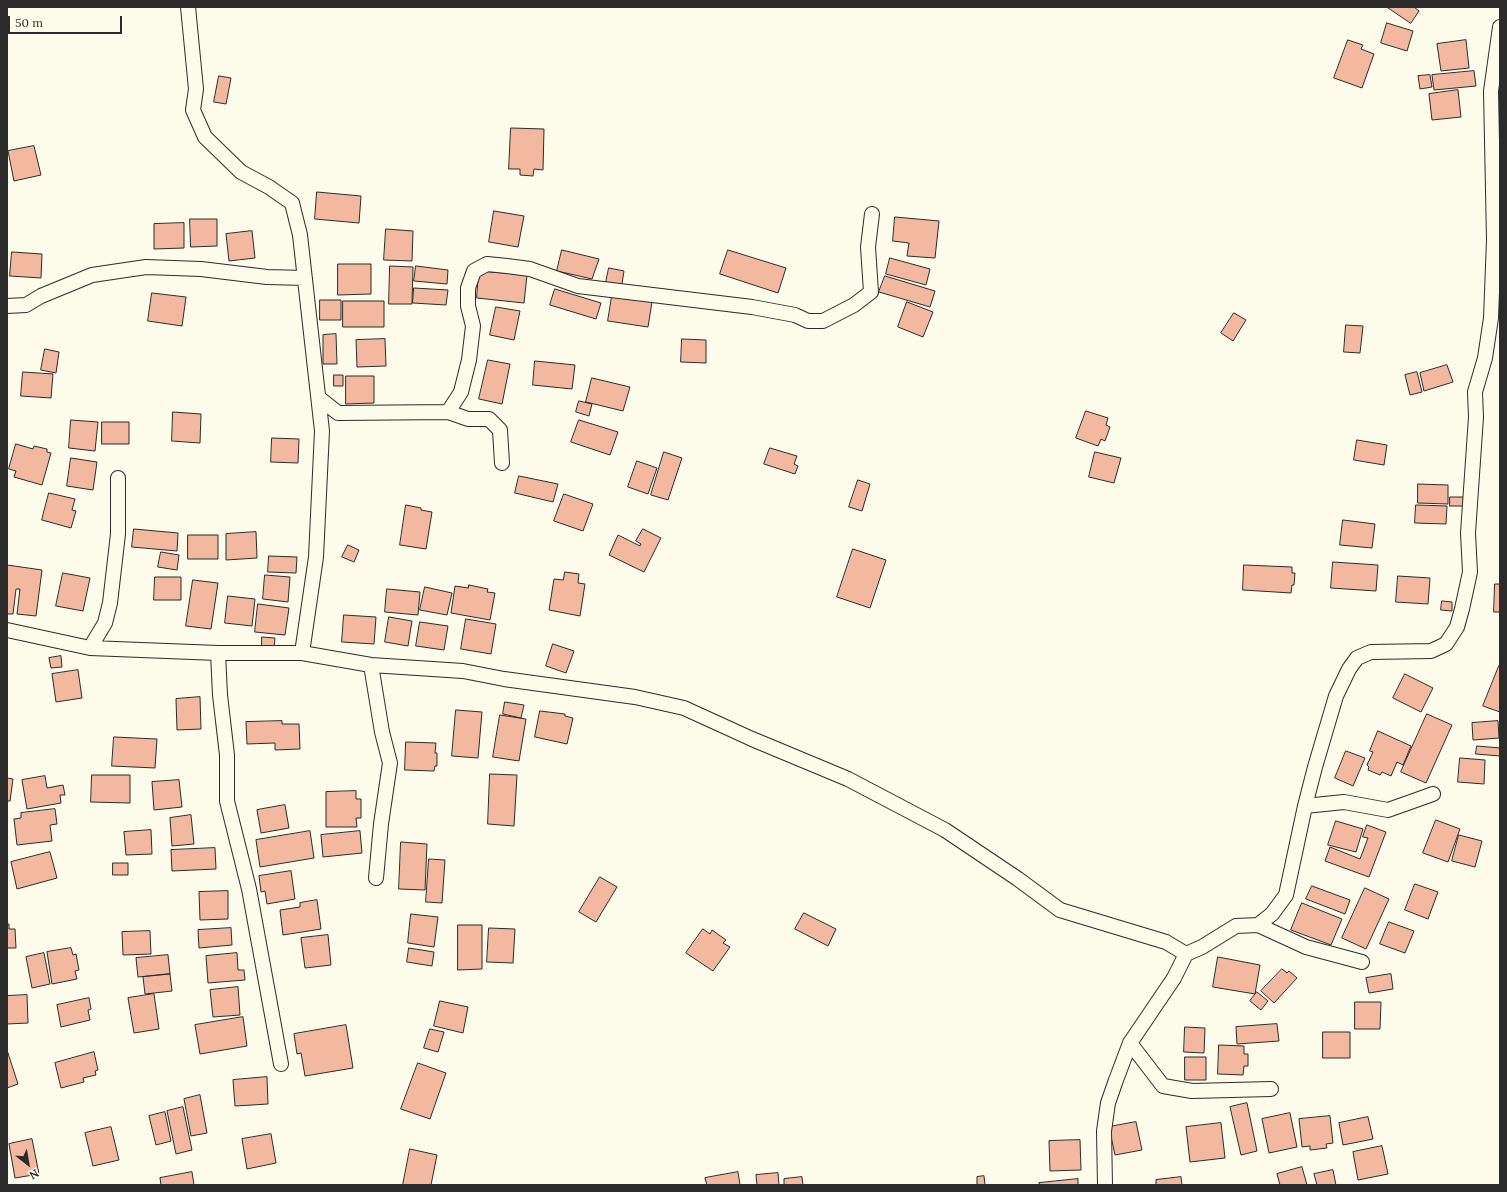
<!DOCTYPE html>
<style>
body{margin:0}
#map{position:relative;width:1507px;height:1192px;overflow:hidden;background:#fdfbea;font-family:Lora,serif}
canvas{display:block}
.frame{position:absolute;inset:0;border:8px solid #2b2b2b;pointer-events:none}
.north{position:absolute;left:8px;top:1144px;width:40px;height:40px;-webkit-text-stroke:3px #fdfbea;paint-order:stroke;rotate:149deg;font-size:11px;font-weight:700;line-height:16px;text-align:center;color:#2b2b2b}
.north::after{content:'';display:block;margin:auto;width:14px;height:18px;background:#2b2b2b;clip-path:polygon(50% 0,100% 100%,50% 72%,0 100%)}
.scale{position:absolute;left:8px;top:16px;width:114px;height:18px;box-sizing:border-box;border:2px solid #2b2b2b;border-top:0;padding-left:5px;font-size:12px;line-height:14px;white-space:nowrap;color:#2b2b2b;-webkit-text-stroke:3px #fdfbea;paint-order:stroke}
</style>
<div id="map">
<canvas width="1507" height="1192"></canvas>
<div class="frame"></div>
<div class="north">N</div>
<div class="scale">50 m</div>
</div>
<script>
const ctx = document.querySelector('canvas').getContext('2d');
ctx.lineJoin = 'round';
function fill(path, color) { ctx.fillStyle = color; ctx.fill(path, 'evenodd'); }
function trace(path, color, width, dash) { ctx.strokeStyle = color; ctx.lineWidth = width; ctx.lineCap = dash ? 'butt' : 'round'; ctx.setLineDash(dash || []); ctx.stroke(path); }
const building = new Path2D(`
 M1387,7H1414L1419,11L1411,23Z
 M1387,23L1413,31L1407,51L1381,43Z
 M1348,40L1363,45L1361,49L1374,54L1362,88L1334,78Z
 M1466,40L1469,68L1441,71L1437,44Z
 M1474,71L1476,86L1434,90L1432,75Z
 M1430,75L1432,87L1420,89L1418,76Z
 M219,76L231,78L226,104L214,102Z
 M1458,90L1461,117L1432,120L1429,94Z
 M511,128L544,129L543,170L534,169L533,176L520,175V169H509Z
 M34,146L41,175L14,181L8,151Z
 M317,192L361,196L359,223L315,219Z
 M494,211L524,216L518,247L489,242Z
 M895,217L939,221L935,258L907,256L909,243L893,241Z
 M190,219H217V246L191,247Z
 M184,223V248L154,249V224Z
 M386,229L413,231L412,261L384,260Z
 M252,231L255,258L229,261L226,234Z
 M562,250L599,259L592,279L557,271Z
 M728,250L786,268L778,293L720,274Z
 M12,252L42,254L41,278L10,276Z
 M890,258L930,269L926,285L886,274Z
 M338,264H371V294L338,295Z
 M390,266L413,267L412,304H389Z
 M416,266L448,270L447,284L414,281Z
 M609,268L624,271L621,290L605,287Z
 M479,271L527,275L524,303L477,298Z
 M885,276L935,291L930,307L879,292Z
 M414,288L448,290L446,305L413,303Z
 M555,289L601,303L596,319L550,305Z
 M152,293L186,297L182,326L148,321Z
 M612,296L652,302L648,327L608,321Z
 M320,300H341V320H320Z
 M343,301H384V327H343Z
 M907,302L933,312L923,337L898,327Z
 M496,307L520,311L514,340L490,335Z
 M1234,313L1246,320L1233,341L1221,333Z
 M1346,325L1363,326L1360,353L1344,352Z
 M336,334L337,364H323V335Z
 M385,339L386,366L357,367L356,340Z
 M682,339L706,340V363L681,362Z
 M45,349L59,352L56,373L41,370Z
 M488,360L510,364L502,404L479,399Z
 M535,361L575,365L572,389L533,385Z
 M1447,365L1453,382L1424,391L1420,373Z
 M23,372L53,374L51,398L21,396Z
 M1417,372L1422,392L1410,395L1405,375Z
 M334,375H343V386H334Z
 M346,376H374V403L346,404Z
 M592,378L630,387L623,411L586,402Z
 M579,401L592,404L589,416L576,412Z
 M1086,411L1108,418L1106,425L1110,427L1105,441L1101,439L1098,446L1076,438Z
 M173,412L201,414L200,443L172,441Z
 M71,420L98,422L95,451L69,448Z
 M579,420L618,432L610,455L571,442Z
 M102,422H129V444H102Z
 M272,438L299,439L298,463L271,462Z
 M1357,440L1387,445L1384,465L1354,460Z
 M16,444L33,449L34,446L47,449V452L51,453L42,485L14,477L16,471L9,469Z
 M770,448L797,456L794,464L798,466L795,474L764,464Z
 M664,452L682,458L668,500L651,495Z
 M1095,452L1121,458L1114,483L1089,477Z
 M71,458L97,462L93,490L67,486Z
 M637,461L657,468L648,494L628,487Z
 M519,476L558,484L553,502L515,493Z
 M858,480L870,484L862,511L849,507Z
 M1418,484L1448,485V504L1418,503Z
 M49,493L75,499L72,510L76,511L71,528L42,520Z
 M564,494L593,504L583,531L554,521Z
 M1450,497H1464V506H1450Z
 M406,505L421,508V510L432,512L426,549L400,545Z
 M1416,505L1447,506L1446,524L1415,523Z
 M1343,520L1375,524L1372,548L1340,545Z
 M134,529L178,533L177,551L132,547Z
 M643,529L661,538L644,572L609,555L618,535L640,546L641,544L636,541Z
 M256,532L257,558L226,560V534Z
 M188,535H218V559H188Z
 M348,545L359,550L354,562L342,557Z
 M853,549L886,560L870,608L837,597Z
 M161,552L179,555L177,570L158,567Z
 M269,556L297,557L296,573L268,572Z
 M1333,562L1378,565L1376,591L1331,588Z
 M7,565L42,570L36,616L17,614L20,589H16L13,614H7Z
 M1244,565L1292,567V573H1295L1294,585H1292L1291,593L1243,590Z
 M565,572L579,574L578,583L585,584L580,616L549,610L554,579L563,580Z
 M63,573L90,578L83,611L56,606Z
 M265,575L290,577L288,602L263,599Z
 M1398,576L1430,578L1428,604L1396,602Z
 M155,577H181V600H154Z
 M193,580L218,583L211,629L186,626Z
 M1495,584H1500V612H1494Z
 M469,585L488,589L487,592L495,593L490,620L451,613L455,586L468,588Z
 M425,587L452,593L447,615L420,610Z
 M387,589L420,592L418,615L385,612Z
 M228,596L255,599L252,626L225,623Z
 M1442,601L1452,602V611L1441,610Z
 M258,604L289,608L285,635L255,632Z
 M344,615L376,617L374,644L342,642Z
 M389,617L412,621L408,646L385,642Z
 M466,619L496,624L491,654L461,649Z
 M420,622L448,626L444,650L416,646Z
 M262,637L275,638L274,647L262,646Z
 M553,644L574,651L566,673L546,666Z
 M61,656L62,667L51,668L49,658Z
 M1499,666L1500,667V712L1483,706Z
 M78,670L82,698L56,702L52,674Z
 M1405,674L1433,688L1421,712L1393,698Z
 M200,697L201,729L177,730L176,699Z
 M505,702L524,705L521,718L503,714Z
 M456,710L482,712L478,758L452,756Z
 M540,711L565,714V716L573,718L567,744L535,737Z
 M1427,714L1452,725L1426,783L1401,772Z
 M500,715L526,719L519,761L493,757Z
 M282,721V724H299L300,749L275,750V743L247,744L246,722Z
 M1498,721L1499,738L1473,740L1472,723Z
 M1378,731L1411,746L1403,765L1397,762L1391,776L1382,772L1380,775L1368,770L1369,767L1367,765L1373,752L1370,751Z
 M114,737L157,739L155,768L112,766Z
 M406,742L436,743L435,753H437V766H435L434,771L405,770Z
 M1477,746L1500,748V756L1476,754Z
 M1346,751L1365,758L1353,786L1335,778Z
 M1460,758L1485,760L1484,784L1458,782Z
 M490,774L517,775L514,826L488,824Z
 M92,775H130V803L91,802Z
 M45,776L47,788L63,785L65,795H60L61,803L27,809L22,780Z
 M7,778L13,779L10,801H7Z
 M179,780L182,807L154,810L152,782Z
 M356,791V799H361V818H356L357,827H326V792Z
 M285,805L289,828L261,833L257,810Z
 M55,809L57,824L50,825L52,841L17,845L14,819L21,818V813Z
 M191,815L194,844L172,846L170,818Z
 M1436,820L1460,829L1448,862L1423,853Z
 M1336,821L1363,829L1356,852L1328,845Z
 M1367,825L1386,832L1369,877L1325,861L1330,847L1360,859L1368,838L1363,837Z
 M151,830L152,854L126,855L124,832Z
 M310,831L314,858L260,867L256,840Z
 M360,831L362,853L323,857L321,835Z
 M1459,835L1482,841L1475,867L1452,861Z
 M401,842L427,844L425,890L399,889Z
 M215,848L216,869L172,871L171,850Z
 M50,852L57,878L17,889L11,862Z
 M429,859L445,860L442,903L426,902Z
 M113,863H128V875H113Z
 M291,871L295,899L267,904L265,891L261,892L259,876Z
 M600,877L617,887L596,922L579,912Z
 M1415,884L1438,892L1428,919L1405,910Z
 M1312,886L1350,900L1345,914L1306,899Z
 M1365,888L1389,899L1366,949L1342,938Z
 M228,891V919L200,920L199,892Z
 M317,900L321,929L283,935L280,910L300,907V903Z
 M1302,903L1342,919L1331,945L1291,930Z
 M804,913L836,929L828,946L795,929Z
 M411,914L438,917L434,947L408,943Z
 M1389,922L1414,931L1405,953L1380,944Z
 M7,924H9V929H15L16,948H7Z
 M458,925H482V969L458,970Z
 M231,928L232,945L199,948L198,930Z
 M489,928L515,929L513,963L487,962Z
 M703,929L710,934L712,930L726,940L723,943L730,947L713,971L686,953Z
 M150,931L151,954L123,955L122,932Z
 M328,935L331,965L305,968L301,938Z
 M71,948L73,955L76,954L79,970L75,971L77,979L52,984L47,952Z
 M409,948L434,952L432,966L407,962Z
 M44,953L50,984L32,988L26,957Z
 M237,953L238,970H244L245,980L208,983L206,956Z
 M168,955L170,974L138,977L136,958Z
 M1218,957L1260,965L1255,994L1213,987Z
 M1282,969L1287,973L1289,971L1297,978L1274,1003L1261,991Z
 M170,974L172,991L145,994L143,977Z
 M1391,974L1393,989L1369,993L1366,978Z
 M238,987L240,1015L213,1017L210,990Z
 M1257,992L1268,1001L1261,1010L1250,1001Z
 M154,994L159,1029L134,1033L128,998Z
 M27,995L28,1023L7,1024V996Z
 M89,998L91,1009L88,1010L90,1020L61,1027L57,1005Z
 M440,1001L468,1007L463,1033L434,1026Z
 M1355,1002H1381L1380,1029H1355Z
 M243,1017L247,1046L200,1054L195,1025Z
 M1277,1024L1279,1041L1237,1044L1236,1027Z
 M346,1025L353,1068L305,1076L301,1053L297,1054L294,1034Z
 M1185,1027L1205,1028L1204,1053L1184,1052Z
 M430,1029L444,1032L438,1052L424,1048Z
 M1323,1032H1350V1058H1323Z
 M1219,1045L1244,1046V1054H1248V1066H1244L1243,1075L1218,1074Z
 M7,1050L18,1084L7,1088Z
 M94,1052L98,1070L95,1071L96,1075L83,1078L84,1082L61,1088L55,1063Z
 M1185,1057H1206V1080H1185Z
 M418,1063L446,1073L430,1119L401,1109Z
 M267,1077L268,1104L235,1106L233,1080Z
 M200,1095L207,1133L191,1136L184,1099Z
 M1247,1103L1257,1151L1241,1155L1230,1107Z
 M183,1107L192,1150L176,1154L167,1111Z
 M165,1112L171,1141L156,1145L149,1116Z
 M1290,1113L1297,1147L1269,1153L1262,1119Z
 M1330,1116L1333,1143L1326,1144L1327,1148L1310,1150V1146L1302,1147L1299,1119Z
 M1368,1117L1373,1139L1343,1145L1339,1123Z
 M1136,1122L1142,1150L1115,1155L1109,1127Z
 M1221,1123L1225,1158L1190,1162L1186,1127Z
 M111,1127L119,1160L93,1166L85,1133Z
 M271,1134L276,1163L247,1169L242,1139Z
 M32,1139L39,1174L15,1178L9,1144Z
 M1080,1140L1081,1170L1050,1171L1049,1141Z
 M1382,1146L1388,1174L1358,1180L1353,1152Z
 M410,1149L437,1155L431,1185H403Z
 M1302,1167L1307,1185H1280L1277,1174Z
 M1333,1170L1336,1185H1317L1314,1174Z
 M192,1172L194,1185H161L160,1178Z
 M738,1172L740,1185H707L705,1178Z
 M778,1173L779,1185H757L756,1175Z
 M984,1176L985,1185H977V1177Z
 M802,1177L803,1185H784V1179Z
 M1181,1177L1182,1185H1156V1180Z
 M1078,1179V1185H1040L1039,1183Z`);
fill(building, '#f2b8a0');
trace(building, '#2b2b2b', 1);
const street = new Path2D(`
 M188,7L196,89L193,110L205,137L241,172L269,187L292,203L300,235L322,431L316,557L302,653
 M7,306L26,305L41,296L92,275L146,267L201,269L267,277L305,278
 M319,398L338,413L448,412L468,419H489L500,430L502,463
 M448,412L461,392L469,360L473,326L468,306V288L474,271L487,264L507,266L530,269L578,286L752,307L795,315L808,321H823L854,305L871,292L868,247L872,214
 M7,630L90,648L218,653H302L371,665L463,671L504,679L635,697L684,708L752,739L848,779L945,830L1018,879L1060,910L1166,942L1186,954
 M90,648L105,623L110,603L118,534V478
 M218,653L220,695L227,755V801L249,889L281,1064
 M371,665L382,732L390,763L381,824L376,878
 M1305,806L1344,802L1388,810L1433,794
 M1258,925L1272,914L1286,895L1305,806L1315,767L1336,696L1349,669L1357,658L1371,652L1431,651L1446,644L1457,627L1462,609L1470,572L1468,533L1476,417L1475,392L1485,358L1491,318L1494,240L1491,91L1500,27
 M1130,1043L1163,1086L1192,1091L1271,1089
 M1105,1185L1104,1131L1108,1103L1116,1080L1130,1043L1174,978L1186,954L1202,947L1236,926L1258,925L1306,947L1362,962`);
trace(street, '#2b2b2b', 16);
trace(street, '#fdfbea', 14);
</script>
